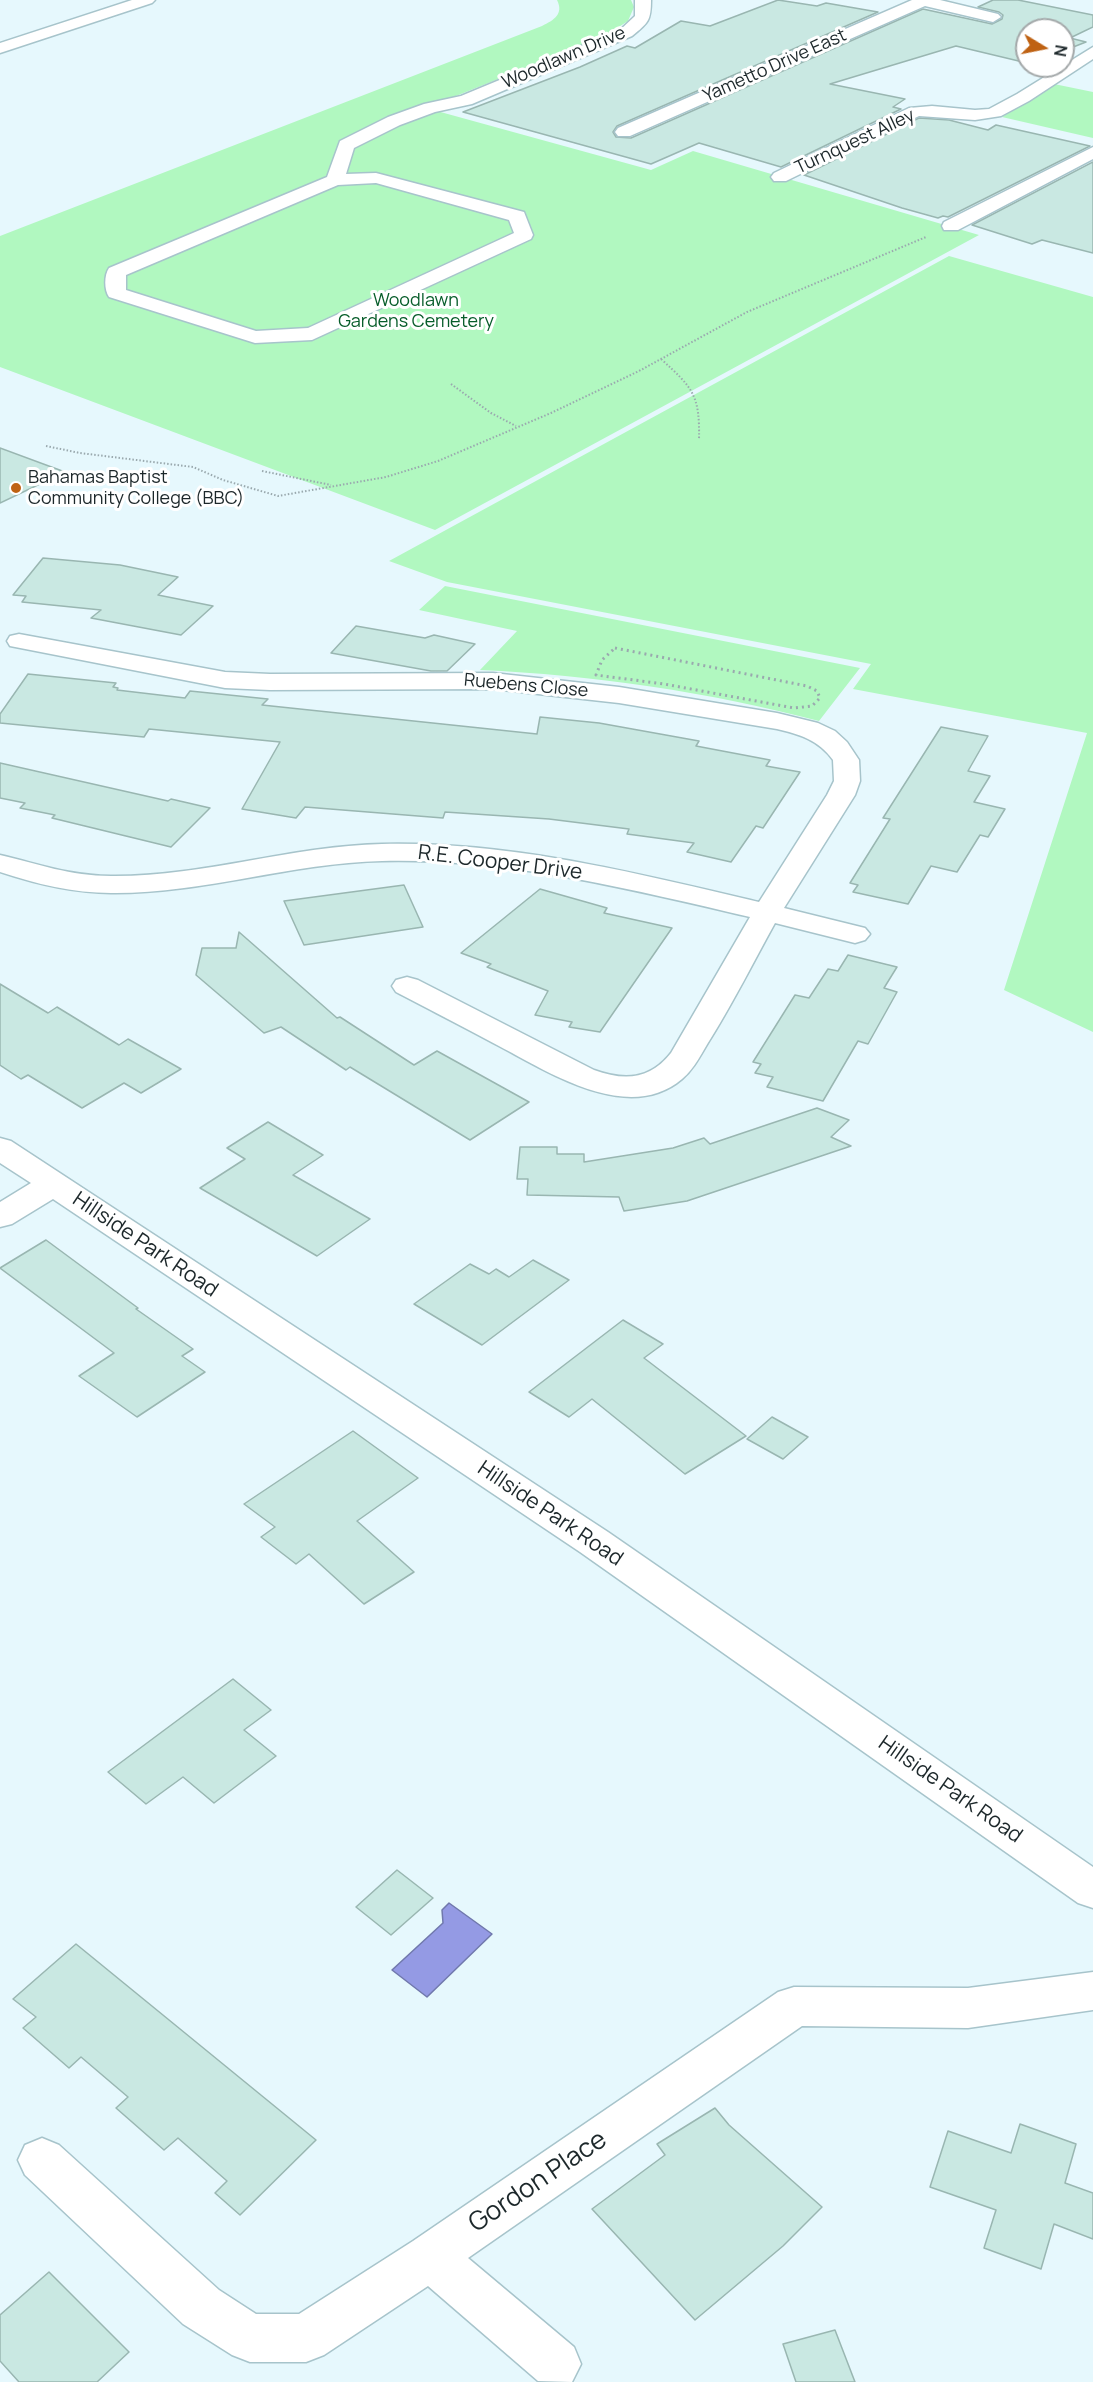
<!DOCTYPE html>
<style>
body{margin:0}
#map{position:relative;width:1093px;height:2382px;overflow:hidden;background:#e6f8fd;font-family:Manrope,sans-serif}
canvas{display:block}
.north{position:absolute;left:1015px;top:18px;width:60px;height:60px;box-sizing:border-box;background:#fff;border:2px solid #a4a9aa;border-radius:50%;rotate:100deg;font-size:16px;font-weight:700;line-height:24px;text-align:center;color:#1c272a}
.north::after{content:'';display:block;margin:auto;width:21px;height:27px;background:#bf6213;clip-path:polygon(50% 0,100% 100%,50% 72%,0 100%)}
</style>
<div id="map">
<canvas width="1093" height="2382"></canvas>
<div class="north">N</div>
</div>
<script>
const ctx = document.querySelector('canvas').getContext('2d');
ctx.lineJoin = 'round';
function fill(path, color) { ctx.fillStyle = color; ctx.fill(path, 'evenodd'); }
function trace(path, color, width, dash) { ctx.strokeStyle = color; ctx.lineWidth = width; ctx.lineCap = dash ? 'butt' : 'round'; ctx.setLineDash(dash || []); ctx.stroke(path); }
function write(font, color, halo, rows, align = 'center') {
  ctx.font = font + ' Manrope,sans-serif'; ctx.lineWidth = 6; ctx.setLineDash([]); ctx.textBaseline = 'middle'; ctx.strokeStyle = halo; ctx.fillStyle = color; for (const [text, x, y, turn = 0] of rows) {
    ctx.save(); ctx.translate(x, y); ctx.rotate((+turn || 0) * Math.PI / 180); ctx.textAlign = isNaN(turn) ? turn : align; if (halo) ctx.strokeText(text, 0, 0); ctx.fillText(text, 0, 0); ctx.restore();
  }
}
fill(new Path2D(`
 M557,0H631L634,7L628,21L603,37L426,108L651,170L693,151L979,235L435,530L0,367V236L542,26C554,20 564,14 557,0Z
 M1054,84L1093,92V138L1002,117Z
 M949,256L1093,297V1032L1004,990L1087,733L853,689L871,664L447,582L389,561Z
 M445,586L860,668L819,721C709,692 593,675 480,670L517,631L419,610Z`), '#b1f8c0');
const water = new Path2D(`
 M449,1903L492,1934L427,1997L392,1970L443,1923L442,1910Z`);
fill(water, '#949ae4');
trace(water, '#7078ac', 1.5);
const building = new Path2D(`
 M778,0L817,6L826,3L878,12L617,126L613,132L616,137L631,138L923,9L992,24L1002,19L1003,15L999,12L978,7L993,0H1018L1093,15V27L1070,38L1086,42L1063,51V30H1027V63L956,46L830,84L905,99L893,107L901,109L781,167L699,143L651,164L463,112L580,67L627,46L635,48L681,21L710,26Z
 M919,118L949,120L988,130L996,125L1090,146L948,217L943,216L938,218L902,208L804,175Z
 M1093,162V253L1042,240L1032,244L972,225Z
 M0,448L65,472L0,503Z
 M43,558L120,565L178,577L158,595L213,606L181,635L91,618L101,610L22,602L26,596L13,595Z
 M356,626L425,638L434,635L475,644L447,671H431L331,653Z
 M28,674L116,683L113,687L118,688L117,690L185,698L190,691L268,699L262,705L537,734L540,717L599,723L699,741L696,746L770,760L766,766L800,772L763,828L756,826L731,862L687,852L694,843L627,834L629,829L549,819L445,812L443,818L305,807L296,818L242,809L280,742L149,729L144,737L0,723V714Z
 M941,727L988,736L968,771L990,776L974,802L1005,809L988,837L980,835L957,872L931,866L908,904L853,892L858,885L850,883L890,819L883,818Z
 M0,763L168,801L171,799L210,808L171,847L52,818L55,815L20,808L25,803L0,798Z
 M404,885L423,927L304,945L284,901Z
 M540,889L607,908L604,913L672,928L600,1032L569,1027L572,1022L535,1015L548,991L487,967L491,964L461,953Z
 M239,932L337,1018L340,1017L414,1065L437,1051L529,1102L470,1140L350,1067L346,1070L281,1027L264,1033L196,975L202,948H236Z
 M848,955L897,967L884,988L897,992L868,1044L858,1041L823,1101L767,1087L773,1077L755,1073L761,1064L753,1062L795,995L809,998L828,969L838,971Z
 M0,984L48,1013L57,1007L119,1045L128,1039L181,1069L141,1093L124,1083L82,1108L28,1075L21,1079L0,1065Z
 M817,1108L849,1120L831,1137L851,1146L687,1201L624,1211L619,1197L527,1195L528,1179H517L520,1147H557V1154H584V1162L673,1148L704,1138L710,1144Z
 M268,1122L323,1155L293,1175L370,1219L317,1256L200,1188L245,1159L227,1148Z
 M46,1240L138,1308L136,1309L193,1349L182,1356L205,1372L137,1417L79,1376L114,1353L0,1268Z
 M533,1260L569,1280L482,1345L414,1304L470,1264L489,1274L496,1269L509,1277Z
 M623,1320L663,1344L644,1358L746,1436L685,1474L592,1399L569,1417L529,1392Z
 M772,1417L808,1437L783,1459L747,1439Z
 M353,1431L418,1478L357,1521L414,1572L364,1604L309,1554L296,1564L261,1537L275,1527L244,1504Z
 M233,1679L271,1710L244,1730L276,1756L214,1803L183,1777L146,1804L108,1772Z
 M397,1870L433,1898L391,1935L356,1907Z
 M76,1944L316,2140L240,2215L215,2193L227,2181L178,2138L164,2150L116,2108L128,2097L81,2057L69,2068L23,2028L36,2017L13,1999Z
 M715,2108L729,2125L822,2207L783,2246L695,2320L592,2209L665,2155L657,2144Z
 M1020,2124L1076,2144L1065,2183L1093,2193V2239L1054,2224L1041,2269L984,2248L996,2210L930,2187L948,2131L1011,2153Z
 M49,2272L129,2352L97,2382H19L0,2361V2315Z
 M835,2330L855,2382H796L783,2344Z`);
fill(building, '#c9e8e2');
trace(building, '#99b6b1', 1.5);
const minor = new Path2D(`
 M132,0H155L152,3L0,53V43Z
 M635,0H651C651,21 648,23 632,36L472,104L435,112L400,125L354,148L346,174L376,173L524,212L533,235L531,239L312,340L255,343L109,297C104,290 104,275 109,268L327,177L340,141L388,117L424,104L461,96L620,30L635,16ZM376,183L509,220L514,233L308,328L256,331L126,290V275L338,185Z
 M912,0H940L998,14L1001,17L993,22L925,6L630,136H618L615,132L618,128Z
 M1093,47V59L1029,101L1001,116L975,120L919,116L786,181H774L771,177L774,173L909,108L932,106L975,110L989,109L1017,94Z
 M1093,147V159L958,230H944L942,226L944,222Z
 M19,634L225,672L270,674L493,673L619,687L777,713L818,723L835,731L847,742L859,760L860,781L855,795L784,908L865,928L870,934L865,940L855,943L775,923C754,961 734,1001 711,1038C702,1052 695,1068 682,1079C628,1125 547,1071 497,1045C464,1027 430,1010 396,992L392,986L396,980L407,977L418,980L594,1070C624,1081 650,1080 671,1053L750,917C629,889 507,858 382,861C291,863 202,894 111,893C73,893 36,884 0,872V855C39,864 70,876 111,876C202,877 291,846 382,844C509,841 636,873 759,902L827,795L834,781L833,760C819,740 799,734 777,729L619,703L493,689L270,690L225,688L10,646L7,641L10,636Z
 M0,1138L11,1141L608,1532L1093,1867V1908L1078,1903L580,1552L53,1199L12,1224L0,1227V1202L31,1183L0,1163Z
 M1093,1972V2010L968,2028L802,2026L468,2258L574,2347L581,2364L572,2382L538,2381L428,2286L324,2355L306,2362H250L232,2355L183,2324L25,2175L18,2160L25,2145L42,2138L59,2145L219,2290L256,2314H299L413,2241L778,1992L794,1987L968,1988Z`);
trace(minor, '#a7c4cb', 3);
trace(new Path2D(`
 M661,359C693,388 700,395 699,440
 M451,384L491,413L516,426
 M46,446L80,453L193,467L223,480L278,496L386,477L438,461L551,413L639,371L747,312L926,237
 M262,471L331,485`), '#9aa9ae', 2, [1.5, 2]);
trace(new Path2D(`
 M615,648L807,686L817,691L820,698L812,706L794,708L664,684L596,675L602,660Z`), '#9aa9ae', 3, [2, 4]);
fill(minor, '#fff');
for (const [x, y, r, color] of [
 [16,488,6,"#bf6213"]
]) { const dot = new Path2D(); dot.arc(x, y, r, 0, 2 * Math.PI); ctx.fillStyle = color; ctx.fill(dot); trace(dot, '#fff', 2); }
write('18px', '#1c272a', '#fff', [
 ["Woodlawn Drive",564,58,-23],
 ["Yametto Drive East",775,66,-24],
 ["Turnquest Alley",855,142,-25],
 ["Ruebens Close",526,686,5]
]);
write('18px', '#075d2a', '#fff', [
 ["Woodlawn",416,301],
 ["Gardens Cemetery",416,322]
]);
write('18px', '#1c272a', '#fff', [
 ["Bahamas Baptist",28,478],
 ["Community College (BBC)",28,499]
], 'left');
write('21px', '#1c272a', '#fff', [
 ["R.E. Cooper Drive",500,863,7],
 ["Hillside Park Road",145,1245,34],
 ["Hillside Park Road",550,1514,34],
 ["Hillside Park Road",950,1790,35]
]);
write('26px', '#1c272a', '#fff', [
 ["Gordon Place",538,2182,-34]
]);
</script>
